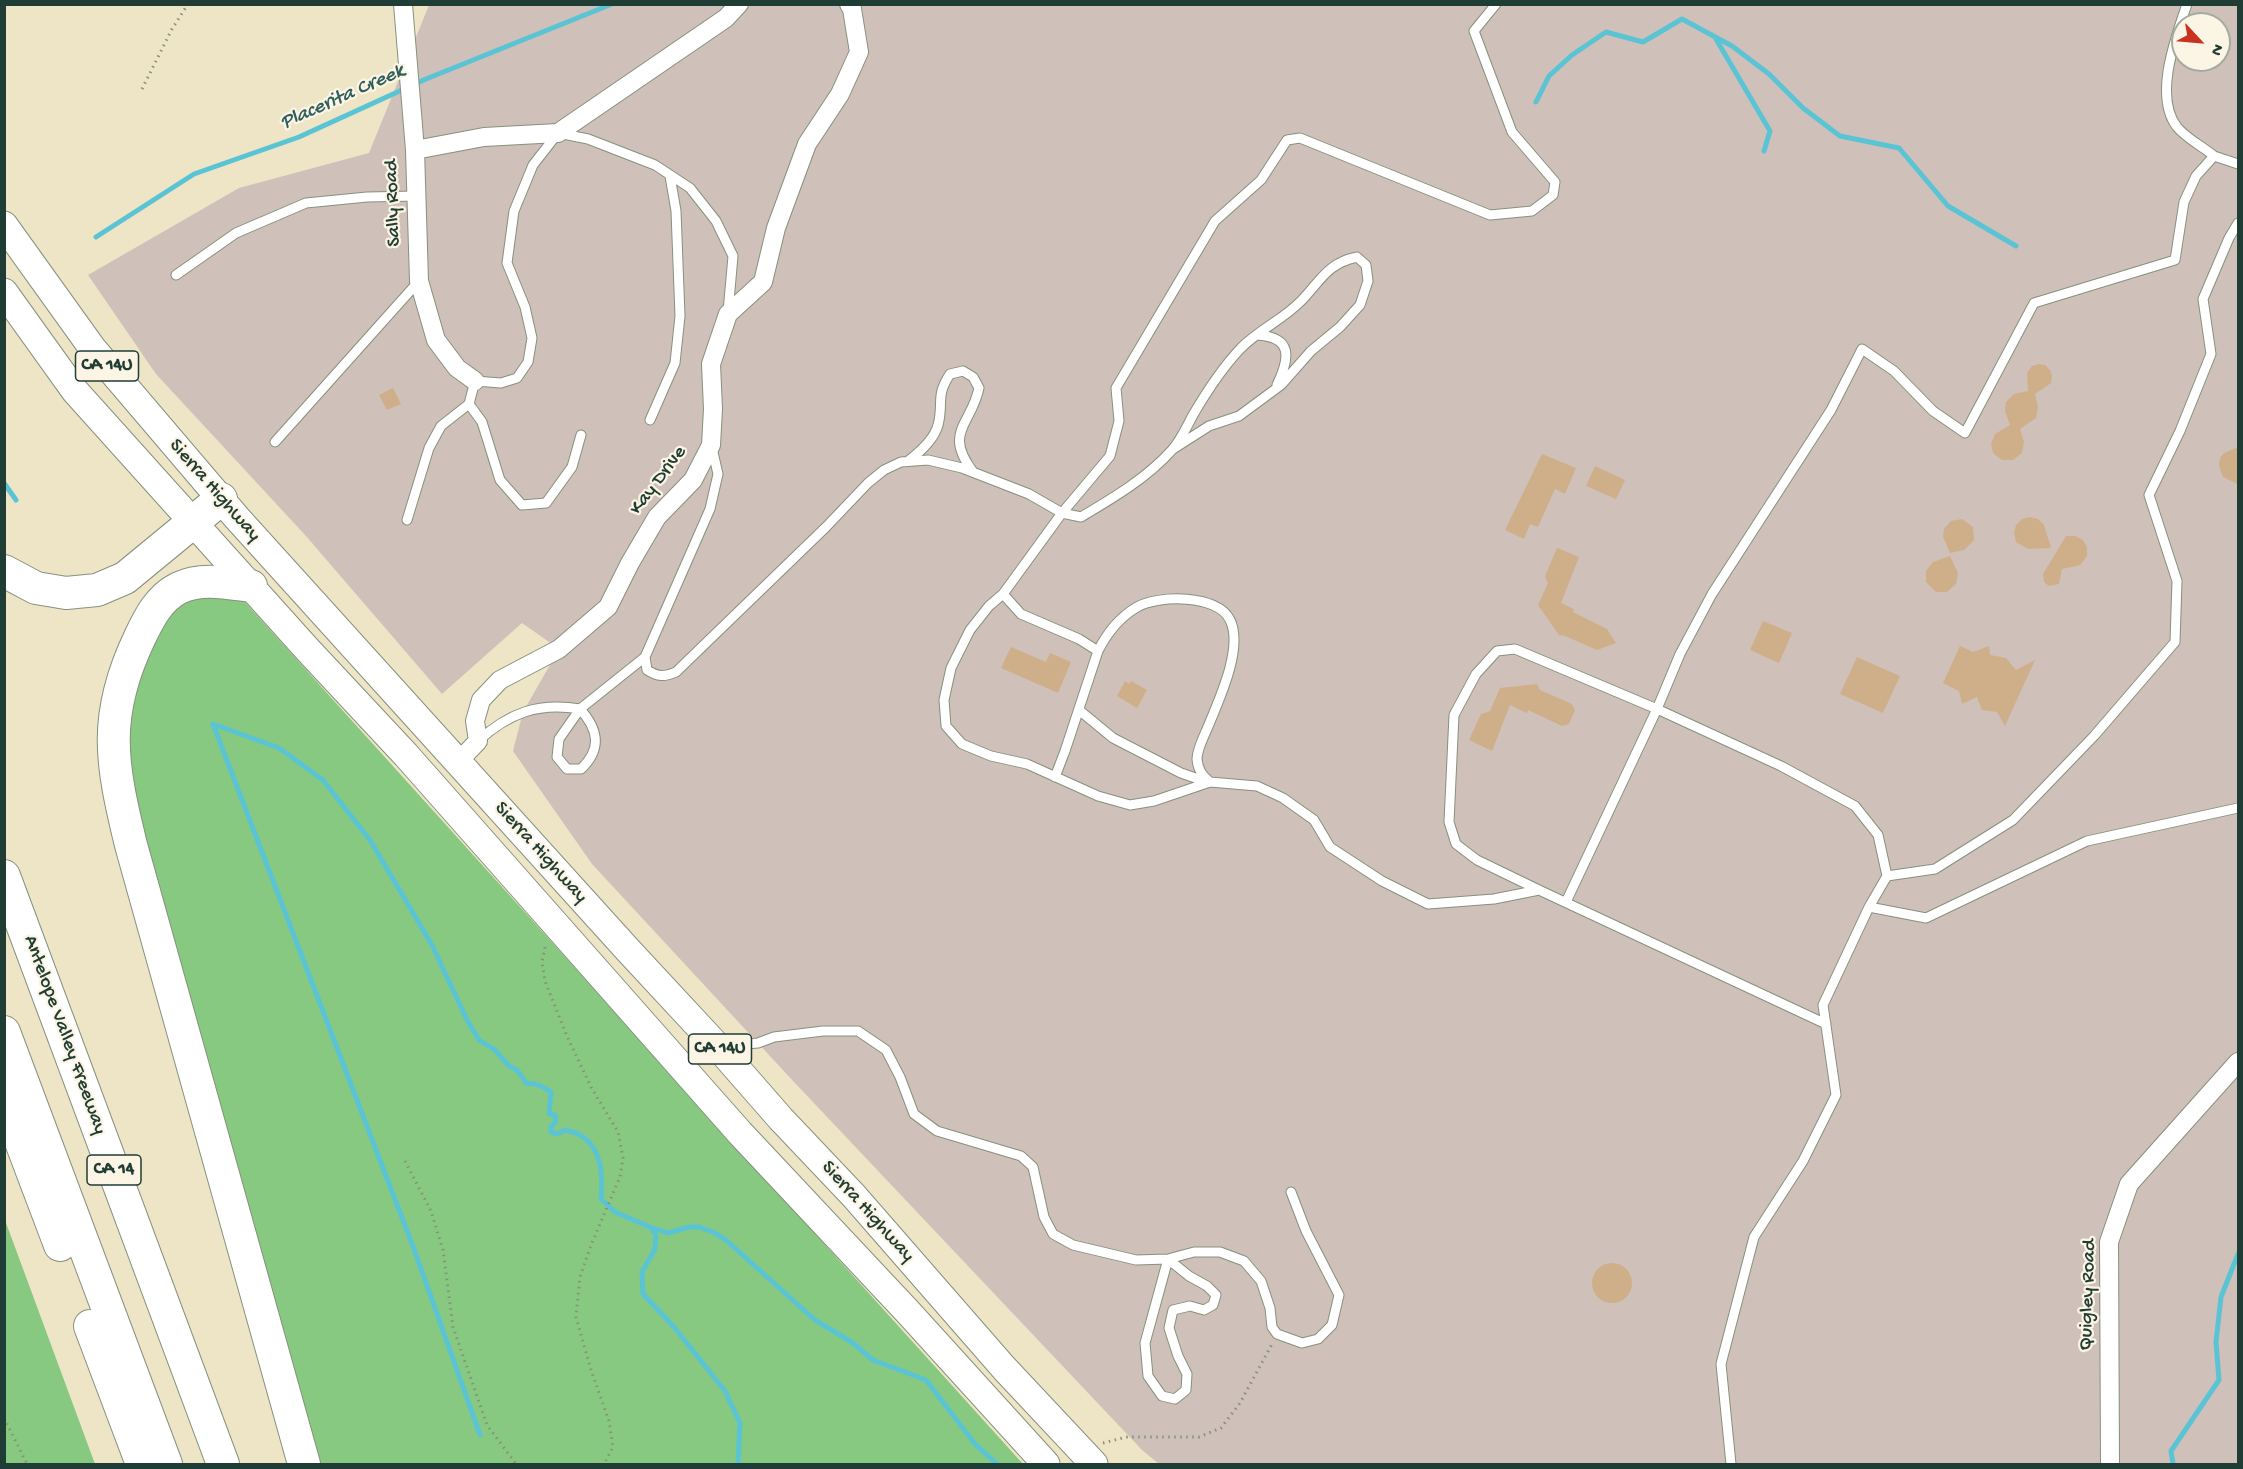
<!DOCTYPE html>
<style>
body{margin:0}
#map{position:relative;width:2243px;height:1469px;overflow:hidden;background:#eee5c6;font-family:"Gochi Hand",sans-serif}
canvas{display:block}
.frame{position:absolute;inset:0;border:6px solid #1f3d34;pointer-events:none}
.north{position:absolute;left:2171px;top:12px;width:60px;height:60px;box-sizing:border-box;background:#fcf5e5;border:2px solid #a4ab9e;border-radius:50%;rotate:116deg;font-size:16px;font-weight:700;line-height:24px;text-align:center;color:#1f3d34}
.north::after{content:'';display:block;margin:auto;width:21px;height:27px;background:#c8321e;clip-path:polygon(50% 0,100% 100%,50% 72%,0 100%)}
</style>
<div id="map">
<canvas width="2243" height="1469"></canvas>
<div class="frame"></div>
<div class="north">N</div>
</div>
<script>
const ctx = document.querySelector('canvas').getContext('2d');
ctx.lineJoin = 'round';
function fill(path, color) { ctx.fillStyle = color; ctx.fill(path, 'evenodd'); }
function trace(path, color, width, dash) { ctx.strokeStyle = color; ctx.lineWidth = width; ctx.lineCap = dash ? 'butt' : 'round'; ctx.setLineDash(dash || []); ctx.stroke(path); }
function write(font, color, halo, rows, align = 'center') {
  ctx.font = font + ' "Gochi Hand",sans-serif'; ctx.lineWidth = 4.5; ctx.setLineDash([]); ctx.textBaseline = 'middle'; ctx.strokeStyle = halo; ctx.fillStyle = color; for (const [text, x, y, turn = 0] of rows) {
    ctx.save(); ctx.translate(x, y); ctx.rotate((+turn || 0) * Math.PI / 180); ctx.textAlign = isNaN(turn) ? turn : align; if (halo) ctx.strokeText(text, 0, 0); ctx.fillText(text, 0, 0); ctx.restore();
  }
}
fill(new Path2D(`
 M429,5H2238V1464H1159L1142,1450L794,1082L592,864L513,751L523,712L559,649L522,623L442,694L306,536L156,374L88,275L239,188L369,153ZM2183,24H2219V60H2183Z`), '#cfc0ba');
fill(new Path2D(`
 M191,591L243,600L1023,1464H316L135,815L128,769L129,705L146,648L170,609Z
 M4,1220H5L95,1464H5Z`), '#88c981');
trace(new Path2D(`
 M1716,39L1770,131L1764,151
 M1536,102L1549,76L1572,55L1606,32L1643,42L1682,19L1732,46L1769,74L1803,108L1840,136L1899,148L1948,206L2016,246
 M96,237L194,174L299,137L426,79L612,4
 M4,483L16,500
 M213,724L279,748L323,780L370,840L432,945L467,1020L479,1040L495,1050L509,1066L517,1070L527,1084C536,1082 543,1087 551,1092L549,1114L555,1115L556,1121L551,1127V1132L558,1134L564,1130C600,1135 604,1170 601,1199L615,1212L650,1227L668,1233L689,1227H699L713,1232L726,1240L815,1320L853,1343L873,1360L926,1380L975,1444L997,1464
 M213,724L414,1249L480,1435
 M651,1228L656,1235L655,1249L642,1272L643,1294L674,1327L725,1391L740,1423L738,1464
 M2173,1464L2171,1451L2219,1380L2216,1342L2221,1297L2238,1254`), '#5ac4d5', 5);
fill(new Path2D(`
 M2039,364L2045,365L2050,370L2052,376L2051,383L2035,394L2038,407L2036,418L2020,429L2024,442L2022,453L2013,460H2002L1993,453L1991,444L1995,434L2010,425L2005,411L2006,402L2014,394L2028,391L2027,373L2032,366Z
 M393,388L401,404L387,410L379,395Z
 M2238,447V484L2223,477L2219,466L2220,458L2224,453Z
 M1542,454L1576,468L1565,494L1555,489L1538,527L1530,524L1524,539L1505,530Z
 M1595,466L1625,480L1616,499L1586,486Z
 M2030,517L2038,519L2044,525L2051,548L2028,549L2016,542L2014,533L2016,525L2022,519Z
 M1962,519L1973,527L1974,540L1964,550L1950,553L1943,537L1944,529L1951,521Z
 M2066,536H2075L2083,540L2087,547V556L2080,565L2062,569L2059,584L2049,586L2044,582L2043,574Z
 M1557,548L1579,557L1561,603L1574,609L1573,612L1607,629L1616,643L1597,650L1565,636L1559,635L1538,605L1548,583L1545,576Z
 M1950,556L1958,573L1956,584L1947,592H1936L1926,582V571L1933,562Z
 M1763,621L1792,633L1779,663L1750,650Z
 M1960,646L1973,652L1989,646L1990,655L2006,658L2016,670L2035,660L2005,726L1997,712L1982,710L1977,697L1962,704L1959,691L1943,683Z
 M1011,647L1046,662L1050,653L1071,662L1058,693L1001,668Z
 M1857,657L1900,676L1883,713L1840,694Z
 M1125,681L1129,684L1131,681L1147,690L1137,708L1117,696Z
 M1537,684L1540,690L1572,704L1575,710L1569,724L1562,726L1528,710L1527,713L1510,705L1492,751L1469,740L1481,714L1490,711L1500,688Z
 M1592 1283a20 20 0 1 1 40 0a20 20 0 1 1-40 0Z`), '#cfaf89');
const service = new Path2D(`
 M1496,4L1474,31L1512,132L1555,182L1553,195L1532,211L1490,215L1300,138L1287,140L1261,180L1215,221L1116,388L1119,421L1110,456L1062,513L1003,594L989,606L970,630L951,668L944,700L946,726L962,744L991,756L1027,764L1098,796L1130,805L1154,801L1210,782L1257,786L1283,798L1314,820L1330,847L1382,881L1428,904L1494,899L1539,890L1826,1024
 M2187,4C2176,37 2153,96 2177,127C2186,138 2203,147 2214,156
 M2238,223L2229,238L2203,299L2211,354L2180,431L2149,495L2177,581L2175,642L2094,736L2013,820L1935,869L1887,876L1869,907L1926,918L2087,841L2238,808
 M176,275L236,233L306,203L367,197L417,196
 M1257,335C1293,337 1290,358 1277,385
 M650,420L675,363L680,316L676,211L670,176
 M581,435L572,467L546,503L522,505L500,480L482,422L469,404L475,381L501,383L517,378L528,362L532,338L525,307L507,263L514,211L533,165L558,133L588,139L655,165L690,188L716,221L733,256L728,312
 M275,442L419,281
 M712,448L718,474L710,509L645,657L647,670C658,677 664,677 676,672L826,527L868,483L884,470L901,462L928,460L962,468L1029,494L1062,513L1081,517C1113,498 1147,478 1172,450C1181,440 1187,426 1193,415C1207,391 1222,368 1241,348C1260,329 1284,319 1302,300C1321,280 1328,263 1357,257L1366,265L1368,281L1360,305L1340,327L1311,351L1281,385L1239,416L1209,426L1173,449
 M908,461C920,452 934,440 938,425C944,402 935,397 950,374L963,371L973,377L979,388C971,426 943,431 973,472
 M407,520L429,448L441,426L469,404
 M1003,594L1021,614L1079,639L1098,651
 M1079,710L1113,738L1181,773L1207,782
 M478,741C509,713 538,702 580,709C599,730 602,749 581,769H567L557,757L559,739L580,709L645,657
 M1055,777L1065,751L1098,651C1107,633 1120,617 1137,607C1158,595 1218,594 1230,620C1244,648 1218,702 1207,729C1203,738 1197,750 1197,759C1198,770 1202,775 1210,782
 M1539,890L1477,860L1456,844L1449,822L1454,715L1476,674L1497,651L1515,649L1657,709L1680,654L1712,594L1831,410L1862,349L1894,371L1933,411L1965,433L2034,303L2175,260L2184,202L2196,176L2214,156L2238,164
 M1566,902L1657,709L1781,766L1855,806L1878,835L1887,876
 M723,1046L758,1043L774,1037L823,1031H858L886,1050L900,1077L914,1114L937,1131L1021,1156L1033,1167L1044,1217L1053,1234L1073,1245L1136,1260L1168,1259L1194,1252H1220L1244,1261L1261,1281L1270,1308L1272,1327L1277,1334L1302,1343L1318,1339L1332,1325L1339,1295L1306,1231L1291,1192
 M1168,1259L1189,1276L1207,1286L1216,1295L1213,1305L1204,1310L1190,1306L1173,1310L1169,1328L1178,1356L1187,1374L1186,1390L1175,1399L1162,1396L1148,1376L1145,1343Z
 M1731,1464L1721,1364L1754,1237L1803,1161L1836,1095L1823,1005L1869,907`);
const minor = new Path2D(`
 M403,4L415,150L419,281L436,340L457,368L475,381
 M415,150L484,137L558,133L726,18L739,4
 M458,762L478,741L475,721L481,700L500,680L559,649L608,607L630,563L657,517L693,480L711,445L713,409L711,364L728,314L763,282L776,228L807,144L840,94L859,52L852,9L849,4
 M2110,1464L2109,1242L2129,1184L2238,1062`);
const primary = new Path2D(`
 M4,225L93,349L237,518L627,949L718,1047L781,1119L854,1196L1004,1368L1094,1464
 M4,292L75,391L307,649L406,755L740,1133L908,1312L1046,1464`);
const motorway = new Path2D(`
 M4,571L36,588L66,593L97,590L125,578L221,499
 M251,586C228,583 201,577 179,588C159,598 149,618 140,637C102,716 111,763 131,845L304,1464
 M4,876L223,1464
 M4,1032L166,1464
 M4,1097L60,1245
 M90,1326L142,1464`);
trace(service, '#86917d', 11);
trace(minor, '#86917d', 20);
trace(primary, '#86917d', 29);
trace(motorway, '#86917d', 34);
trace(new Path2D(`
 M142,89L172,29L188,4
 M545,947L542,962L545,981L566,1034L591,1087L618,1132L623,1158L620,1177L591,1245L580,1277L576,1317L591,1370L609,1421L613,1447L604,1464
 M405,1161L431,1211L443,1250L453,1327L487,1425L516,1464
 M4,1418L27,1464
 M1103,1443L1126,1437H1199L1221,1428L1240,1403L1272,1344`), '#86917d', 3, [1.5, 4.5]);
trace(service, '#fff', 9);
trace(minor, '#fff', 18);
trace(primary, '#fff', 27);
trace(motorway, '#fff', 32);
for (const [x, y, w] of [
 [107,366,63],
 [720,1049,63],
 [114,1170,54]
]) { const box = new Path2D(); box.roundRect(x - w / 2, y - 15, w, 30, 4.5); ctx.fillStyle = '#fcf5e5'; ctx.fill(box); trace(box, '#1f3d34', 1.5); }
write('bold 18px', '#1f3d34', null, [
 ["CA 14U",107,366],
 ["CA 14U",720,1049],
 ["CA 14",114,1170]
]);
write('20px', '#1f3d34', '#fcf5e5', [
 ["Sally Road",394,203,-92],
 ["Kay Drive",659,481,-53],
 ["Sierra Highway",214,491,49],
 ["Sierra Highway",540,853,48],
 ["Antelope Valley Freeway",64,1035,70],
 ["Sierra Highway",867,1212,48],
 ["Quigley Road",2089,1295,-88]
]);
write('italic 21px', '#2e5f5c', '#fcf5e5', [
 ["Placerita Creek",343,98,-24]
]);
</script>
